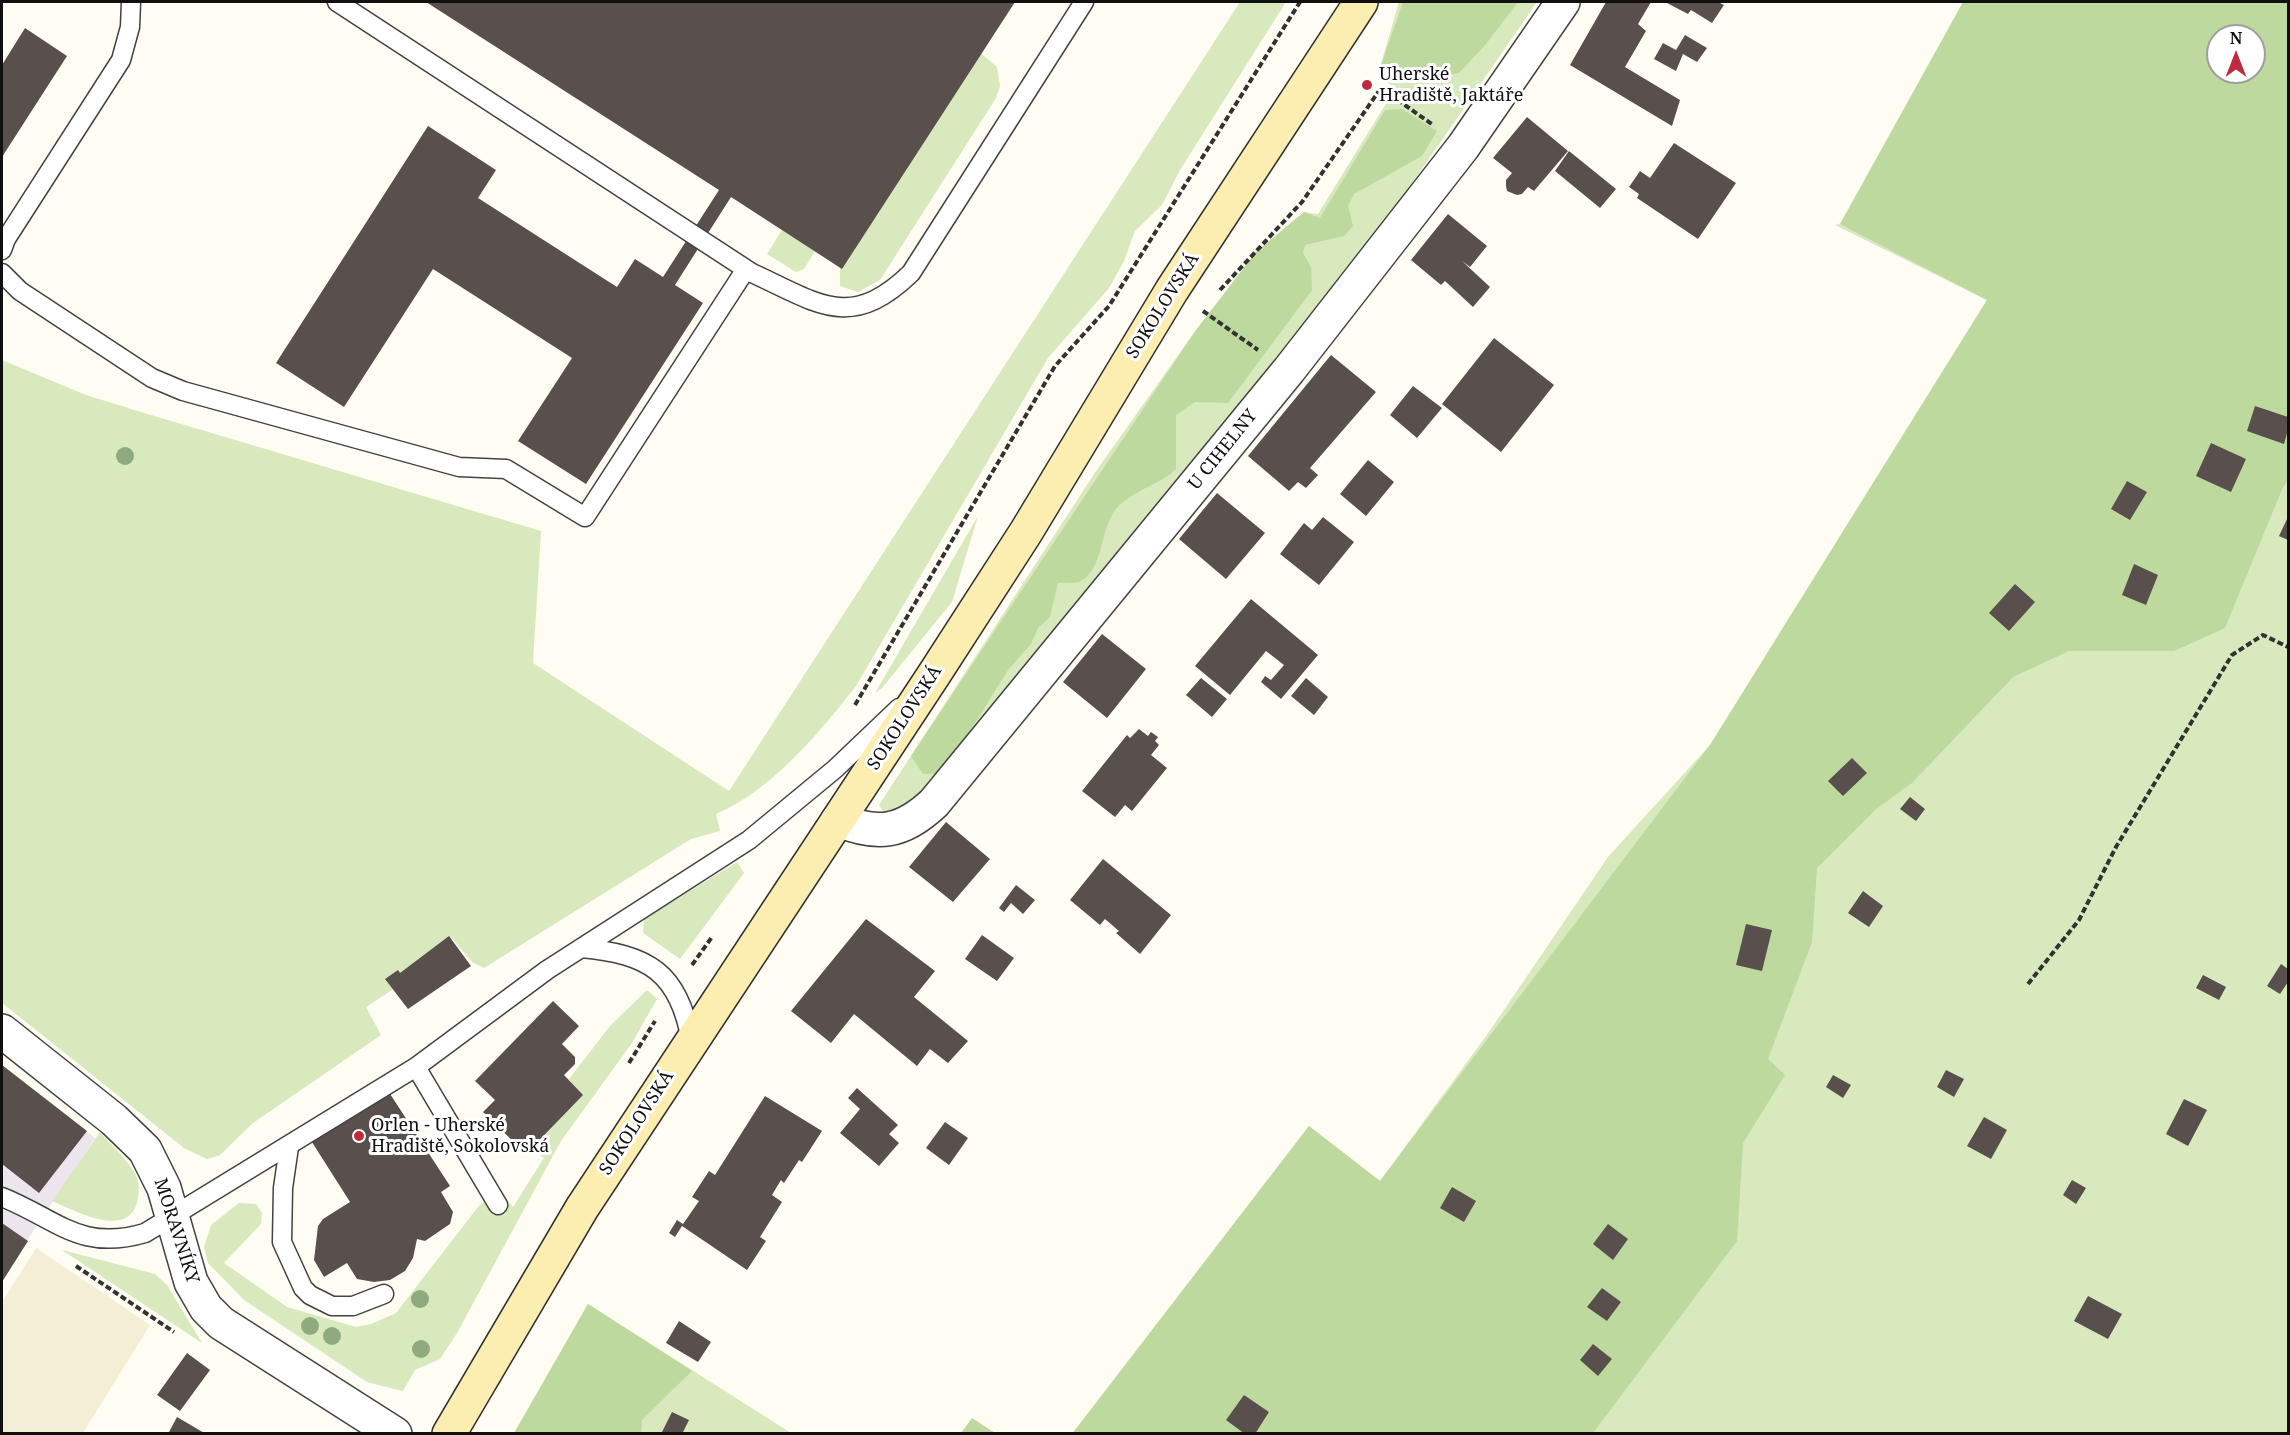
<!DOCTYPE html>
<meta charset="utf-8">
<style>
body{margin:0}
#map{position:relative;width:2290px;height:1435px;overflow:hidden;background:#fffcf4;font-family:"Noto Serif",serif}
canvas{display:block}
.frame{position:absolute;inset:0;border:3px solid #101010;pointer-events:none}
.north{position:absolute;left:2206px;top:24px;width:60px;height:60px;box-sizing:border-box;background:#fff;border:2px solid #9f9f9f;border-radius:50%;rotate:0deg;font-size:16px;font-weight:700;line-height:24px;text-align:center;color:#101010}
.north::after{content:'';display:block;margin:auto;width:21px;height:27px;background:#bd2c3e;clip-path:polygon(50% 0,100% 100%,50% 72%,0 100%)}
</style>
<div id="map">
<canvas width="2290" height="1435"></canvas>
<div class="frame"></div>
<div class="north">N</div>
</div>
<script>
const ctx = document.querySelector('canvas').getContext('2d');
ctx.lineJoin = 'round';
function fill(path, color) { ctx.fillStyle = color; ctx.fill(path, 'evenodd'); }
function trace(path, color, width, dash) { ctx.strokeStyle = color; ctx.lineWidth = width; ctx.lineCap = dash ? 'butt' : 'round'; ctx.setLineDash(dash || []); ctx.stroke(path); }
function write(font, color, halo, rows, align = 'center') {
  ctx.font = font + ' "Noto Serif",serif'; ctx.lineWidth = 6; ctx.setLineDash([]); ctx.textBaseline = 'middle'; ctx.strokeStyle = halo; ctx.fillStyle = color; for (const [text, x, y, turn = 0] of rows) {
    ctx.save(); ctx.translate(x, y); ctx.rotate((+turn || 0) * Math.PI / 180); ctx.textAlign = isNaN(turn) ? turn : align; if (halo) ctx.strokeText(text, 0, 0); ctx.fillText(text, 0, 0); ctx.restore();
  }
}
fill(new Path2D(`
 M2,1065L95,1138L2,1278Z`), '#ece5ee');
fill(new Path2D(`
 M36,1248L150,1325L83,1433H2V1302Z`), '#f4efd4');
fill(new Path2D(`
 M1240,2H1286L1180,170L1162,205L1135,231L1124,261L1109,288L1048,358L856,686C820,732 771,791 716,814L720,831L691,839L484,968L472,962L452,938L392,990L366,1007L381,1035L253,1123L220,1155L207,1159L184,1148L2,1003V360L86,395L141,412L541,531L533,663L729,791Z
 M1399,2H1537L1382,227L915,810L886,815L879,805L1096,471L1196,330L1256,252L1304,212L1318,214L1395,89L1378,74Z
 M977,50L997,67L1000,86L996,98L880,280L858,292L840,286V265Z
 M2288,84V1433L1072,1434L1309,1126L1380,1181L1489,1032L1608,857L1710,745L1987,300L1835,225Z
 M782,230L815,251L804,269L796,272L767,254Z
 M978,516L952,602L882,688L875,693Z
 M737,862L744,873L680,959L643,933L644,919Z
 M647,990L657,999L632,1043L561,1141L457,1333L440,1359L415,1370L403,1391L367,1382L244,1300L208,1263L204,1247L211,1225L239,1203L256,1204L262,1213L261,1224L224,1263L287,1307L356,1327L371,1324L396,1313L478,1207L498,1189L513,1207L544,1158L532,1150L580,1096L569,1079L610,1026Z
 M100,1132C111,1145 128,1160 136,1175C140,1183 139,1195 137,1203C126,1239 76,1211 52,1201Z
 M62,1250L155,1274L167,1285L202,1343Z
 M588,1304L791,1433L514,1434Z`), '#d7e9bd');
fill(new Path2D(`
 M1403,2H1518L1486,44L1459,73L1425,79L1378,74Z
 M1963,2H2288V481L2283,487L2225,628L2174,651H2069L2013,677L1912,783L1876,809L1817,868L1812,942L1768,1059L1785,1075L1743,1143L1737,1241L1593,1433L1072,1434L1309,1126L1380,1181L1710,745L1987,300L1840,224ZM2218,36H2254V72H2218Z
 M1402,109L1437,131L1422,156L1354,194L1348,206L1353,226L1344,236L1305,245L1303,253L1311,267L1312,290L1228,403L1195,402L1176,415V469C1160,484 1141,488 1124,501C1098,520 1106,568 1081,581C1075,584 1064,582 1058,583L1050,617L1038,628L1031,644L1008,670L944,773L923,774L911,756L1196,330L1256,252L1304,212L1320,218L1385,110Z
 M588,1304L692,1371L642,1420L641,1433H514Z
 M972,1418L995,1433H961Z`), '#bdd99d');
fill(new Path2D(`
 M426,2H1015L842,269L731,197L675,285L703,303L586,484L518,441L572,358L433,269L344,407L276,363L428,126L496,170L478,198L617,287L635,259L663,277L719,190Z
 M1606,2H1651L1638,24L1646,31L1625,67L1680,100L1672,126L1570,65Z
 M1665,2H1718L1724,5L1712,23L1691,10L1688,14Z
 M25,28L67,56L2,157V65Z
 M1685,35L1707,48L1697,62L1683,54L1676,71L1654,59L1663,43L1676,50Z
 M1527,117L1568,151L1534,191L1528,187L1522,194L1517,195L1507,191L1506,186V180L1512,173L1493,158Z
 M1674,143L1736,183L1698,239L1637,198L1639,194L1629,187L1640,171L1650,178Z
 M1569,151L1616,189L1600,208L1555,171Z
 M1448,214L1487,246L1470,267L1462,261L1490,287L1473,307L1445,281L1441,285L1411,260Z
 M1494,338L1554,385L1501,452L1442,404Z
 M1331,355L1376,392L1310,468L1318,475L1306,488L1298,482L1289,491L1248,456Z
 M1413,386L1442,408L1417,438L1390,415Z
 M2255,406L2288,417V430L2284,444L2247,431Z
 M2211,443L2246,459L2231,492L2196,476Z
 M1368,460L1394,482L1366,516L1340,494Z
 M2127,481L2147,492L2130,520L2111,509Z
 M1217,493L1265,533L1226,579L1179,539Z
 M1323,517L1354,542L1319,585L1280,554L1304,523L1312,530Z
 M2288,517V540L2279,536Z
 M2134,564L2158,575L2146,605L2122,595Z
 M2015,584L2035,602L2009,631L1989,613Z
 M1251,599L1318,655L1281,699L1261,682L1265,676L1271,680L1284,665L1266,651L1230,695L1195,666Z
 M1102,634L1146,669L1107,718L1063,682Z
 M1201,678L1227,699L1212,717L1186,695Z
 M1306,678L1328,697L1314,715L1291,696Z
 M1139,729L1148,736L1151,732L1158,737L1155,741L1159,745L1151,755L1167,768L1132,811L1125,805L1115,817L1082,791L1127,735L1130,738Z
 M1852,758L1867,773L1843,796L1828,781Z
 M1910,797L1925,809L1916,821L1900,809Z
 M946,822L990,859L953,902L909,867Z
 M1103,859L1171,915L1140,954L1116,933L1119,931L1105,919L1100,925L1070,900Z
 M1016,885L1035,900L1023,914L1011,903L1004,912L999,908Z
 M1863,891L1883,906L1869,927L1848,913Z
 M866,919L935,971L914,997L968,1041L948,1063L930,1049L917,1066L854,1014L831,1043L791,1011Z
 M1746,924L1772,930L1762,971L1736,965Z
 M982,935L1014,958L997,981L965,959Z
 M449,936L471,966L408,1009L385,979L398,970L400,973Z
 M2281,964L2288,969V982L2280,994L2267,986Z
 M2203,975L2226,987L2219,1000L2196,988Z
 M553,1001L579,1026L562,1044L575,1057V1064L564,1075L583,1095L526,1154L483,1112L495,1100L475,1081Z
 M2,1065L87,1131L39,1193L2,1164Z
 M1946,1070L1964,1079L1954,1097L1937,1087Z
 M1833,1075L1851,1085L1843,1098L1826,1087Z
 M381,1080L450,1186L441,1192L453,1212L450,1224L425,1241L417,1239L413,1258L405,1271L390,1280L374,1282L357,1279L347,1263L324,1277L314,1260L318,1226L323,1219L350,1202L303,1128Z
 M857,1088L898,1125L889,1134L899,1143L879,1166L840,1133L860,1109L848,1098Z
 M765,1096L822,1131L802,1162L799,1160L784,1183L781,1180L772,1195L782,1202L760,1237L766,1241L747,1270L682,1226L675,1237L669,1233L677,1220L683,1224L699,1201L692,1197L709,1171L715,1175Z
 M2184,1099L2207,1110L2188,1146L2166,1134Z
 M1984,1117L2007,1130L1991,1159L1967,1146Z
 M945,1122L968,1138L949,1165L926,1148Z
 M2072,1180L2086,1188L2076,1204L2063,1195Z
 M1452,1187L1476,1201L1464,1222L1440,1208Z
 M2,1223L28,1241L2,1282Z
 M1608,1224L1628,1239L1613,1260L1593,1244Z
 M1602,1288L1621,1302L1607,1321L1587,1307Z
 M2088,1296L2122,1314L2108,1339L2074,1321Z
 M679,1321L711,1342L698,1362L666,1343Z
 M1593,1344L1612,1359L1598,1376L1580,1360Z
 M187,1353L210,1370L180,1411L157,1395Z
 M1244,1395L1269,1412L1255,1434H1245L1226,1420Z
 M672,1412L689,1420L682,1434H661Z
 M177,1417L206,1434H168Z`), '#59504d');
const lane = new Path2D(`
 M337,2L752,273C818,303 850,332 911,273L1084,2
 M2,250L6,239L121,60L130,27L131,2
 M2,273L20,291L152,378L183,391L459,467L506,469L585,517L746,269
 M581,948C648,954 679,972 691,1041
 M416,1067L498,1205
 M289,1147L283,1188L282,1242L303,1288L310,1295L332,1306H353L384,1294
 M2,1197C57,1219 80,1252 145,1233L416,1067L547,970L749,840L835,769L899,708`);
const street = new Path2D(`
 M838,820C878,836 902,833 934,803L1289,370L1463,147L1563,2
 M2,1031L114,1120L145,1150L164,1188L191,1282L206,1308L221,1323L395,1434`);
const secondary = new Path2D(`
 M449,1434L582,1208L933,676L1026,532L1172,290L1361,2`);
trace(lane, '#434343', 21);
trace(street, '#434343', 36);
trace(secondary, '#323232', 36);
trace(new Path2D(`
 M1220,290L1302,202L1381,88L1433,125
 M1203,311L1258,350
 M855,705L1055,366L1109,306L1300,2
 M692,965L712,937
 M2028,984L2079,920L2116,847L2232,655L2263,635L2288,647
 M629,1063L655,1021
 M76,1266L174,1332`), '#323232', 4, [6, 3]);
trace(lane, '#fff', 18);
trace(street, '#fff', 33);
trace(secondary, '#fceeb1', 33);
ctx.fillStyle = '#90aa80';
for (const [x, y] of [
 [125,456],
 [420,1299],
 [310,1326],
 [332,1336],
 [421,1349]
]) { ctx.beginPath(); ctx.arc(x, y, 9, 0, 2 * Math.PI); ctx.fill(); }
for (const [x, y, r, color] of [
 [1367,85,6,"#bd2c3e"],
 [359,1136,6,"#bd2c3e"]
]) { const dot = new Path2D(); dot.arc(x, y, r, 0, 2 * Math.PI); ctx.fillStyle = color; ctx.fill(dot); trace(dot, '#fff', 2); }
write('18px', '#101010', '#fff', [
 ["Uherské",1379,75],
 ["Hradiště, Jaktáře",1379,96],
 ["Orlen - Uherské",371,1126],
 ["Hradiště, Sokolovská",371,1147]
], 'left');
write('18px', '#101010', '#fff', [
 ["SOKOLOVSKÁ",1163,306,-58],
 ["U CIHELNY",1223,450,-51],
 ["SOKOLOVSKÁ",905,718,-57],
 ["SOKOLOVSKÁ",637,1123,-57],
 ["MORAVNÍKY",176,1231,72]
]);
</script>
